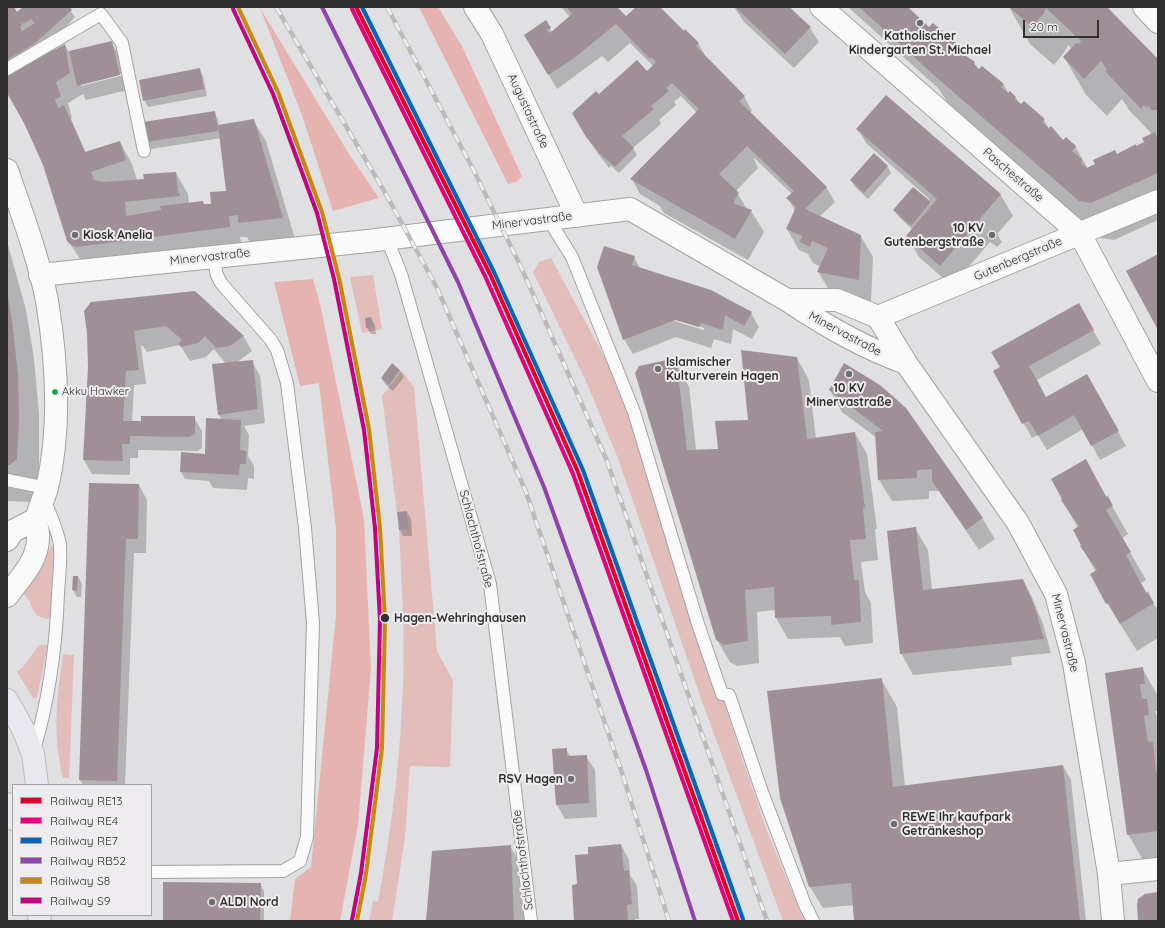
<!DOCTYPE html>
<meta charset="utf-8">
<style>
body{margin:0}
#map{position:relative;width:1165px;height:928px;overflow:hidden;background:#e0dfe1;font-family:Quicksand,sans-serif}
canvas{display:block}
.frame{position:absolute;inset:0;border:8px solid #313031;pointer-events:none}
.legend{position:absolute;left:12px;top:784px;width:140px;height:132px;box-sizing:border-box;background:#eeecef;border:1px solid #a2a1a3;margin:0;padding:5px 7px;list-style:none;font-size:12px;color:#313031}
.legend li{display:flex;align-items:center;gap:8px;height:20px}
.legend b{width:20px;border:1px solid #a2a1a3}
.scale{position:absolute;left:1023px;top:20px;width:76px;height:18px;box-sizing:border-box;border:2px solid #313031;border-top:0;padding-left:5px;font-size:12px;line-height:14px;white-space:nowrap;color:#313031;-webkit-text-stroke:3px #eeecef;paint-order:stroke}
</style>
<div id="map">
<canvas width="1165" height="928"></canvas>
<div class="frame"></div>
<ul class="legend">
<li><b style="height:5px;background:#e4002b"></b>Railway RE13</li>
<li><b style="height:5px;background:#e5007d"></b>Railway RE4</li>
<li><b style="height:5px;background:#0065bd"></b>Railway RE7</li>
<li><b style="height:5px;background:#8e44ad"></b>Railway RB52</li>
<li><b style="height:5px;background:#c6880c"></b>Railway S8</li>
<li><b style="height:5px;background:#c7007f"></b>Railway S9</li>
</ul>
<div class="scale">20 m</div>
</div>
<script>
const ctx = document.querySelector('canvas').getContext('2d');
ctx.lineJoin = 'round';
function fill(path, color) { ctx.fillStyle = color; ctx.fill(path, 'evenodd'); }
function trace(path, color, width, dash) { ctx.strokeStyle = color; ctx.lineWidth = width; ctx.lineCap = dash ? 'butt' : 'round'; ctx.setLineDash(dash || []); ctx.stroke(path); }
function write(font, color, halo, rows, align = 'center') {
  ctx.font = font + ' Quicksand,sans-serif'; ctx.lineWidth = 4; ctx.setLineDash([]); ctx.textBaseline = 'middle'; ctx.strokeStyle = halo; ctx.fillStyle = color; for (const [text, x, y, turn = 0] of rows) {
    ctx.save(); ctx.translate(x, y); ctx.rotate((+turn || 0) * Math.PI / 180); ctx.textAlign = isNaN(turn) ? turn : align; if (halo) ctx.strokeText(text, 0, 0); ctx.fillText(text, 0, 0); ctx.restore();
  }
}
fill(new Path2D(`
 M551,258L634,412L740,752L767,831L804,921H783L703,704L619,461L586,381L533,272L539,262Z
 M373,275L382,329L362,333L350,277Z
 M402,371L414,387L437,651L453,681L450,767L410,766L405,837L392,921H369L373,901L378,902C390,837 399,772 402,706C406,647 402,588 399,530L409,528L407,511L397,512L382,396Z
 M51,546L54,548L50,619C29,618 36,606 23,593L38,571Z
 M39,645H48L37,697L34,699L17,672L23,667Z
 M63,654L74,655L69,778H63C52,730 57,701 63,654Z`), '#e2bdba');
fill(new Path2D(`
 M419,7H438L462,46L522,176L516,182L508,184Z
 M260,8L349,154L379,198L333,211L302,115Z
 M313,279L321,308L364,519L371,668L358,825L340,921H290L295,879L311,867L336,615V529L319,383L300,386L274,282Z`), '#e5b4b0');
fill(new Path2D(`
 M7,7H13L16,13L25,7H68L75,17L64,29L68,36L51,53L65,45L69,52L111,42L119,56L124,73L81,84V86L124,75L128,90L86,100L83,94L68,103L72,118L71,119L86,153L120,142L132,164L137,180L176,173L188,194L189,204H212L227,192L221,138L151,149L147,142L214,112L218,119L219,126L253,120L266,141L295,239L251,244L247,237H240L242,248L138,261L132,250L133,254L86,261L80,259L68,240L44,165L25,123L7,91Z
 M561,7H616L625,17L638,7H658L683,32L698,43L706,57L744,96L752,111L750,113L826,187L835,202L819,217L860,235L873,257L871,301L831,293L818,272L821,267L813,263L808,254L799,250L787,229L795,211L788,198L792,194L753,157L758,168L736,191L747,209L751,211L764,232L748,260L664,213L660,206L640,194L632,179L697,113L681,96L674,102L676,105L659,120L661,124L633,148L637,155L619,173L611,166L609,168L596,151L581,128L599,95L647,72L653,66L630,43L608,62L602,56L557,89L534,49L546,22L552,32L570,17Z
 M734,7H790L810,28L819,42L794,68L744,22Z
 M848,7H907L929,28L961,49L966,57L974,63L978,69L1003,84L1009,94L1010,93L1016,98L1019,104L1044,120L1049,129L1063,141L1075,146L1088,169L1145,143L1152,134L1129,110L1122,99L1107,116L1086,95L1064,57L1072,49L1068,45L1065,51L1054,65L1030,44L1009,7H1105L1158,62V220L1114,240L1101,238L949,105L939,89Z
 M199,69L203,76L207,96L148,107L144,100Z
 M858,129L1000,194L1013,216L997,234L1002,242L997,247L990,242L952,286L919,257L907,236L912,229L899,217L895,210L914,189L932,205L929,199L866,143Z
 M887,166L891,173L868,199L855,187L851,180Z
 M7,241L26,310L34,359L39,413V497L32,502L7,501Z
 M634,257L640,268L751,313L759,327L752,339L733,329L731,344L714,339L711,348L676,337L633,354L624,339L598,267ZM674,319L704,328V330L674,321Z
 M194,292L244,337L252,351L236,363L252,361L260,376L265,423L244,426L249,435L248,456L254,466V479L248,478L247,490L213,488L209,481L185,479L181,472L206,458L222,420L219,415L226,364L214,349L206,357L190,361L180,345L147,352L143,346H141L146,384L134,385L132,422L194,417L202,431V448L198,451L138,450V458H130V475L92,474L84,460L89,367L88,333Z
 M1079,305L1101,344L1037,380L1046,398L1094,388L1126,446L1100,460L1083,429L1047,450L1038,435L1032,438L995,371Z
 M371,318L375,325L376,334H371L367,328Z
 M797,358L809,380L816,439L855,433L867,454L877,529H875L878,560L861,562L865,592L871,603L873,643L845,646L840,637L788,639L776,618L775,610L757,612L759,663L737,666L730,662L717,640L636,373L677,365L689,387L696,450H719L749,421Z
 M400,370L404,377L393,391L386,385L382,379Z
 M860,373L893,396L905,408L982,518L995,539L979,550L939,491H929V499L892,501L879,480L877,438L842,412L830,390Z
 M1086,461L1128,534L1122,538L1146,580L1141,583L1158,611V638L1137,651L1107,603L1096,572L1081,546L1078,528L1062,500Z
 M90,484L139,485L147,500L146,553H134L125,785H83L80,780Z
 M407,512L411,519L412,536H403L400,530Z
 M915,528L928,550L932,590L1023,581L1031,595L1043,624L1051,653L1011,657L1012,665L913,675L901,653Z
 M78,577L82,584L81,597H77L73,590Z
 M1142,668L1158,696V711H1155L1158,720V871L1150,872L1128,834L1106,674Z
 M881,679L897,707L905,787L1063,766L1071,780L1086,921H856L854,905L823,908L810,887Z
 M566,749L570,756H586L595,770L597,817L565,819L557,805Z
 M621,845L629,860L630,875L637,886L639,919H635V921H575L578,885L590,855Z
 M510,846L526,873L528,921H427Z
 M260,884L264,891V921H164Z`), '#0003');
fill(new Path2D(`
 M7,7H14L17,12L23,7H70L72,10L34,44L7,60ZM31,19L35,23L22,31L20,27L23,22V24Z
 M566,7H617L626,16L636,7H660L684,31L685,29L699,43L696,46L745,96L739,101L827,187L805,209L861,235L859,280L817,272L828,248L812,241L810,247L800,242L802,236L786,229L796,207L786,198L794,191L747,146L719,174L739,193L733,203L752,210L735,239L630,179L699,109L672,83L666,88L669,91L651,106L654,109L622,136L634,148L615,167L600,154L586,137L572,113L596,91L599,94L637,60L647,71L656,62L651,57L650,59L616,24L573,59L548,75L524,35L546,20L551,28L546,30L550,33L572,14Z
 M735,7H789L811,27L785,54Z
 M859,7H908L929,27L933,23L962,48L959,51L975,62L974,64L979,69L982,66L1004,84L1001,87L1008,93L1010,91L1016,97L1015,99L1021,104L1024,101L1045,119L1042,122L1049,128L1051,126L1063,140L1066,137L1076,146L1072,151L1082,159L1081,163L1087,168L1095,164L1093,160L1115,150L1117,154L1136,144V146L1144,142L1142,138L1155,132L1158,139V173L1091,203L1079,201L936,77Z
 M1009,7H1107L1158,59V110H1152L1148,106L1146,108L1144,105L1141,109L1105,71L1107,70L1101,61L1084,79L1063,57L1076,43L1079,44L1081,41L1046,8L1044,13L1032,27Z
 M112,41L120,75L77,86L69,51Z
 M65,44L70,73L56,82L61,96L55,100L58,108L64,105L85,152L120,141L126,160L91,172L94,180L104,182L144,179L143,174L176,172L178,193H180V196L125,202L126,216L161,210L160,206L203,201L204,204H211L210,192L226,191L218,125L254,119L283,218L238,223V215L229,216L230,227L77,247L71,245L67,241L43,165L24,123L7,93V76Z
 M200,68L204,89L143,101L139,80Z
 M886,95L1001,194L940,266L906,236L937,199L856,129Z
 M215,111L218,131L146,142L143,122Z
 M874,153L888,166L864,193L850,180Z
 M913,187L931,202L911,226L893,210Z
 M992,230L998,234L993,241L986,237Z
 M604,246L635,256L632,265L711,290L752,312L744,326L725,315L723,330L701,323L699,327L675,320L623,340L597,267Z
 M1158,254V330L1126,271Z
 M195,291L244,336L230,346L216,348L205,336L198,343L181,347L178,344L182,340L166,326L134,331L139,370L126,371L123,421H141V416H195V434L189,437L130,436V444H122L123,461L83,460L88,367L87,333L84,311L91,302Z
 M7,292L12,320L18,374L19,418L17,459L10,465H7Z
 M1079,303L1094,330L1029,366L1046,397L1087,374L1119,431L1091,446L1074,415L1038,436L1029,421L1022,424L993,371L1000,367L991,352Z
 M371,317L373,327L366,328L365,318Z
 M741,350L797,357L807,439L855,432L865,508H863L866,539L850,540L854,580H859L861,622L831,625V616L775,618L774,587L745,590L748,641L724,645L716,640L635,373L639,366L671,359L677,365L687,450L718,449L715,421L748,420Z
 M253,360L258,409L218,415L212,364Z
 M392,363L400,370L389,385L381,378Z
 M844,363L880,385L906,408L983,518L966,530L932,481V469L917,470V478L878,480L875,432L883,431L829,390Z
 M206,418L241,420L240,450L246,451V464H240L239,475L180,472L181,452L205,454Z
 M1086,459L1106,497L1108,496L1113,506L1106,510L1131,552L1126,555L1146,593L1148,592L1154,603L1120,624L1108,603L1106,604L1090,574L1097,570L1080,546L1081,545L1073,530L1079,526L1061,500L1062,499L1051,479Z
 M89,483L139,484L138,539H126L117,781L79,780Z
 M407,511L409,529L399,530L397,512Z
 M916,527L923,590L1023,579L1035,608L1044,639L900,654L887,531Z
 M73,576H78L77,591L72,590Z
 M1143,667L1145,684H1140L1142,699H1147L1149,715L1144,716L1148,742L1153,741L1156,772H1158V831L1127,835L1105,673Z
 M882,678L893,787L1063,765L1080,921H854L851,883L809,887L780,798L767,691Z
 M567,748V756L587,755L589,803L556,805L552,749Z
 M621,844L624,871L629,870L632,904L627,905L628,921H574L572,885L577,884L575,855L588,854V847Z
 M511,845L514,921H426L432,851Z
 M163,882L261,883L260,921H163Z
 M1158,892V921H1138L1137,905L1138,899L1145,894Z`), '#9f9098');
const lane = new Path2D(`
 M7,69L101,14L122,43L144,151
 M549,220L572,257L634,412L698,624L722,694L729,695L762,792L805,905L813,921
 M387,239L401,274L490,584L531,921
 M7,480L47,488
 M33,753C49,701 56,648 58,594C59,578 61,561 60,545C58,530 49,513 44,498
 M151,872L283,871L300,861L307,837L313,623L305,528L287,383L277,350L271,340L221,283L217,275L213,258`);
const street = new Path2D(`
 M475,7L492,34L577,216
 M821,7L1080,234L1158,381
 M1144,7L1158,22
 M7,170C21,211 39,259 47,301C57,361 61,429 47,488C44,498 39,507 37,517C35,524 39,531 38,538C38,561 20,578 7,596
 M40,275L368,241L630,209L787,300H837L878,317L906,363L1018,523L1056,594L1074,663L1109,874L1113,921
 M787,300C824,325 863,348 906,363
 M878,317L1158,201
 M7,540L13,531L36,519
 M1109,874L1158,869`);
const primary = new Path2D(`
 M7,700L23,729L33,754L37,785
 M7,804L13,819
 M39,915L40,921`);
trace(lane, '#a4a2a4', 14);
trace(street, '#a4a2a4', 24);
trace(primary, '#bbbbbc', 24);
trace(lane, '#fafafa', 12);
trace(street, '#fafafa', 22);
trace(primary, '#e8e8ee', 22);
const rail = new Path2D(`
 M276,7L387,196L437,288L526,492L622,773L669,921
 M387,7L474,171L521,267L607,461L767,921`);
trace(rail, '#bbbabc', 4.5);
trace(rail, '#eeecef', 3, [9]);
trace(new Path2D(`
 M356,7L490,274L578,472L738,921`), '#e4002b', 4);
trace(new Path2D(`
 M352,9L485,276L573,474L733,921`), '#e5007d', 4);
trace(new Path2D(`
 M362,7L494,272L583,470L743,919`), '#0065bd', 4);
trace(new Path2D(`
 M322,7L458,282L544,487L646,770L695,921`), '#8e44ad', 4);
trace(new Path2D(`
 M238,7L278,92L322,212L339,278L369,429L380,528L385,620L382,748L366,874L357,921`), '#c6880c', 4);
trace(new Path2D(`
 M233,9L273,94L317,213L334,279L364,430L375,528L380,620L377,748L361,873L352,920`), '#c7007f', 4);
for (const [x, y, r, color] of [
 [920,23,4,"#6e6d6f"],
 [75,235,4,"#6e6d6f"],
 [992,235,4,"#6e6d6f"],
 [658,369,4,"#6e6d6f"],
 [849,374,4,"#6e6d6f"],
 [55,392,3.5,"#00a651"],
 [385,618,5,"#313031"],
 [571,779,4,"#6e6d6f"],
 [894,824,4,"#6e6d6f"],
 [212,902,4,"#6e6d6f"]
]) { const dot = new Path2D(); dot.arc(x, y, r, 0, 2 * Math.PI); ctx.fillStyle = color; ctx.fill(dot); trace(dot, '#eeecef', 1.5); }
write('11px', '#313031', '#eeecef', [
 ["Akku Hawker",62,392]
], 'left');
write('bold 12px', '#313031', '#eeecef', [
 ["Katholischer",920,36,"center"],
 ["Kindergarten St. Michael",920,50,"center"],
 ["10 KV",984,228,"right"],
 ["Gutenbergstraße",984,242,"right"],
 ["Kiosk Anelia",83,235],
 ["Islamischer",666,362],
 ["Kulturverein Hagen",666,376],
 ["10 KV",849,388,"center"],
 ["Minervastraße",849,402,"center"],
 ["RSV Hagen",563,779,"right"],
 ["REWE Ihr kaufpark",902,817],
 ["Getränkeshop",902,831],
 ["ALDI Nord",220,902]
], 'left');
write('12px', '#313031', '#eeecef', [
 ["Augustastraße",528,111,65],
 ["Paschestraße",1013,175,41],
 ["Minervastraße",532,221,-7],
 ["Minervastraße",210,257,-6],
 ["Gutenbergstraße",1018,259,-23],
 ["Minervastraße",845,334,28],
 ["Schlachthofstraße",476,539,75],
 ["Minervastraße",1065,633,76],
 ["Schlachthofstraße",523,860,-97]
]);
write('bold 12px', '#313031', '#eeecef', [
 ["Hagen-Wehringhausen",394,618]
], 'left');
</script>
